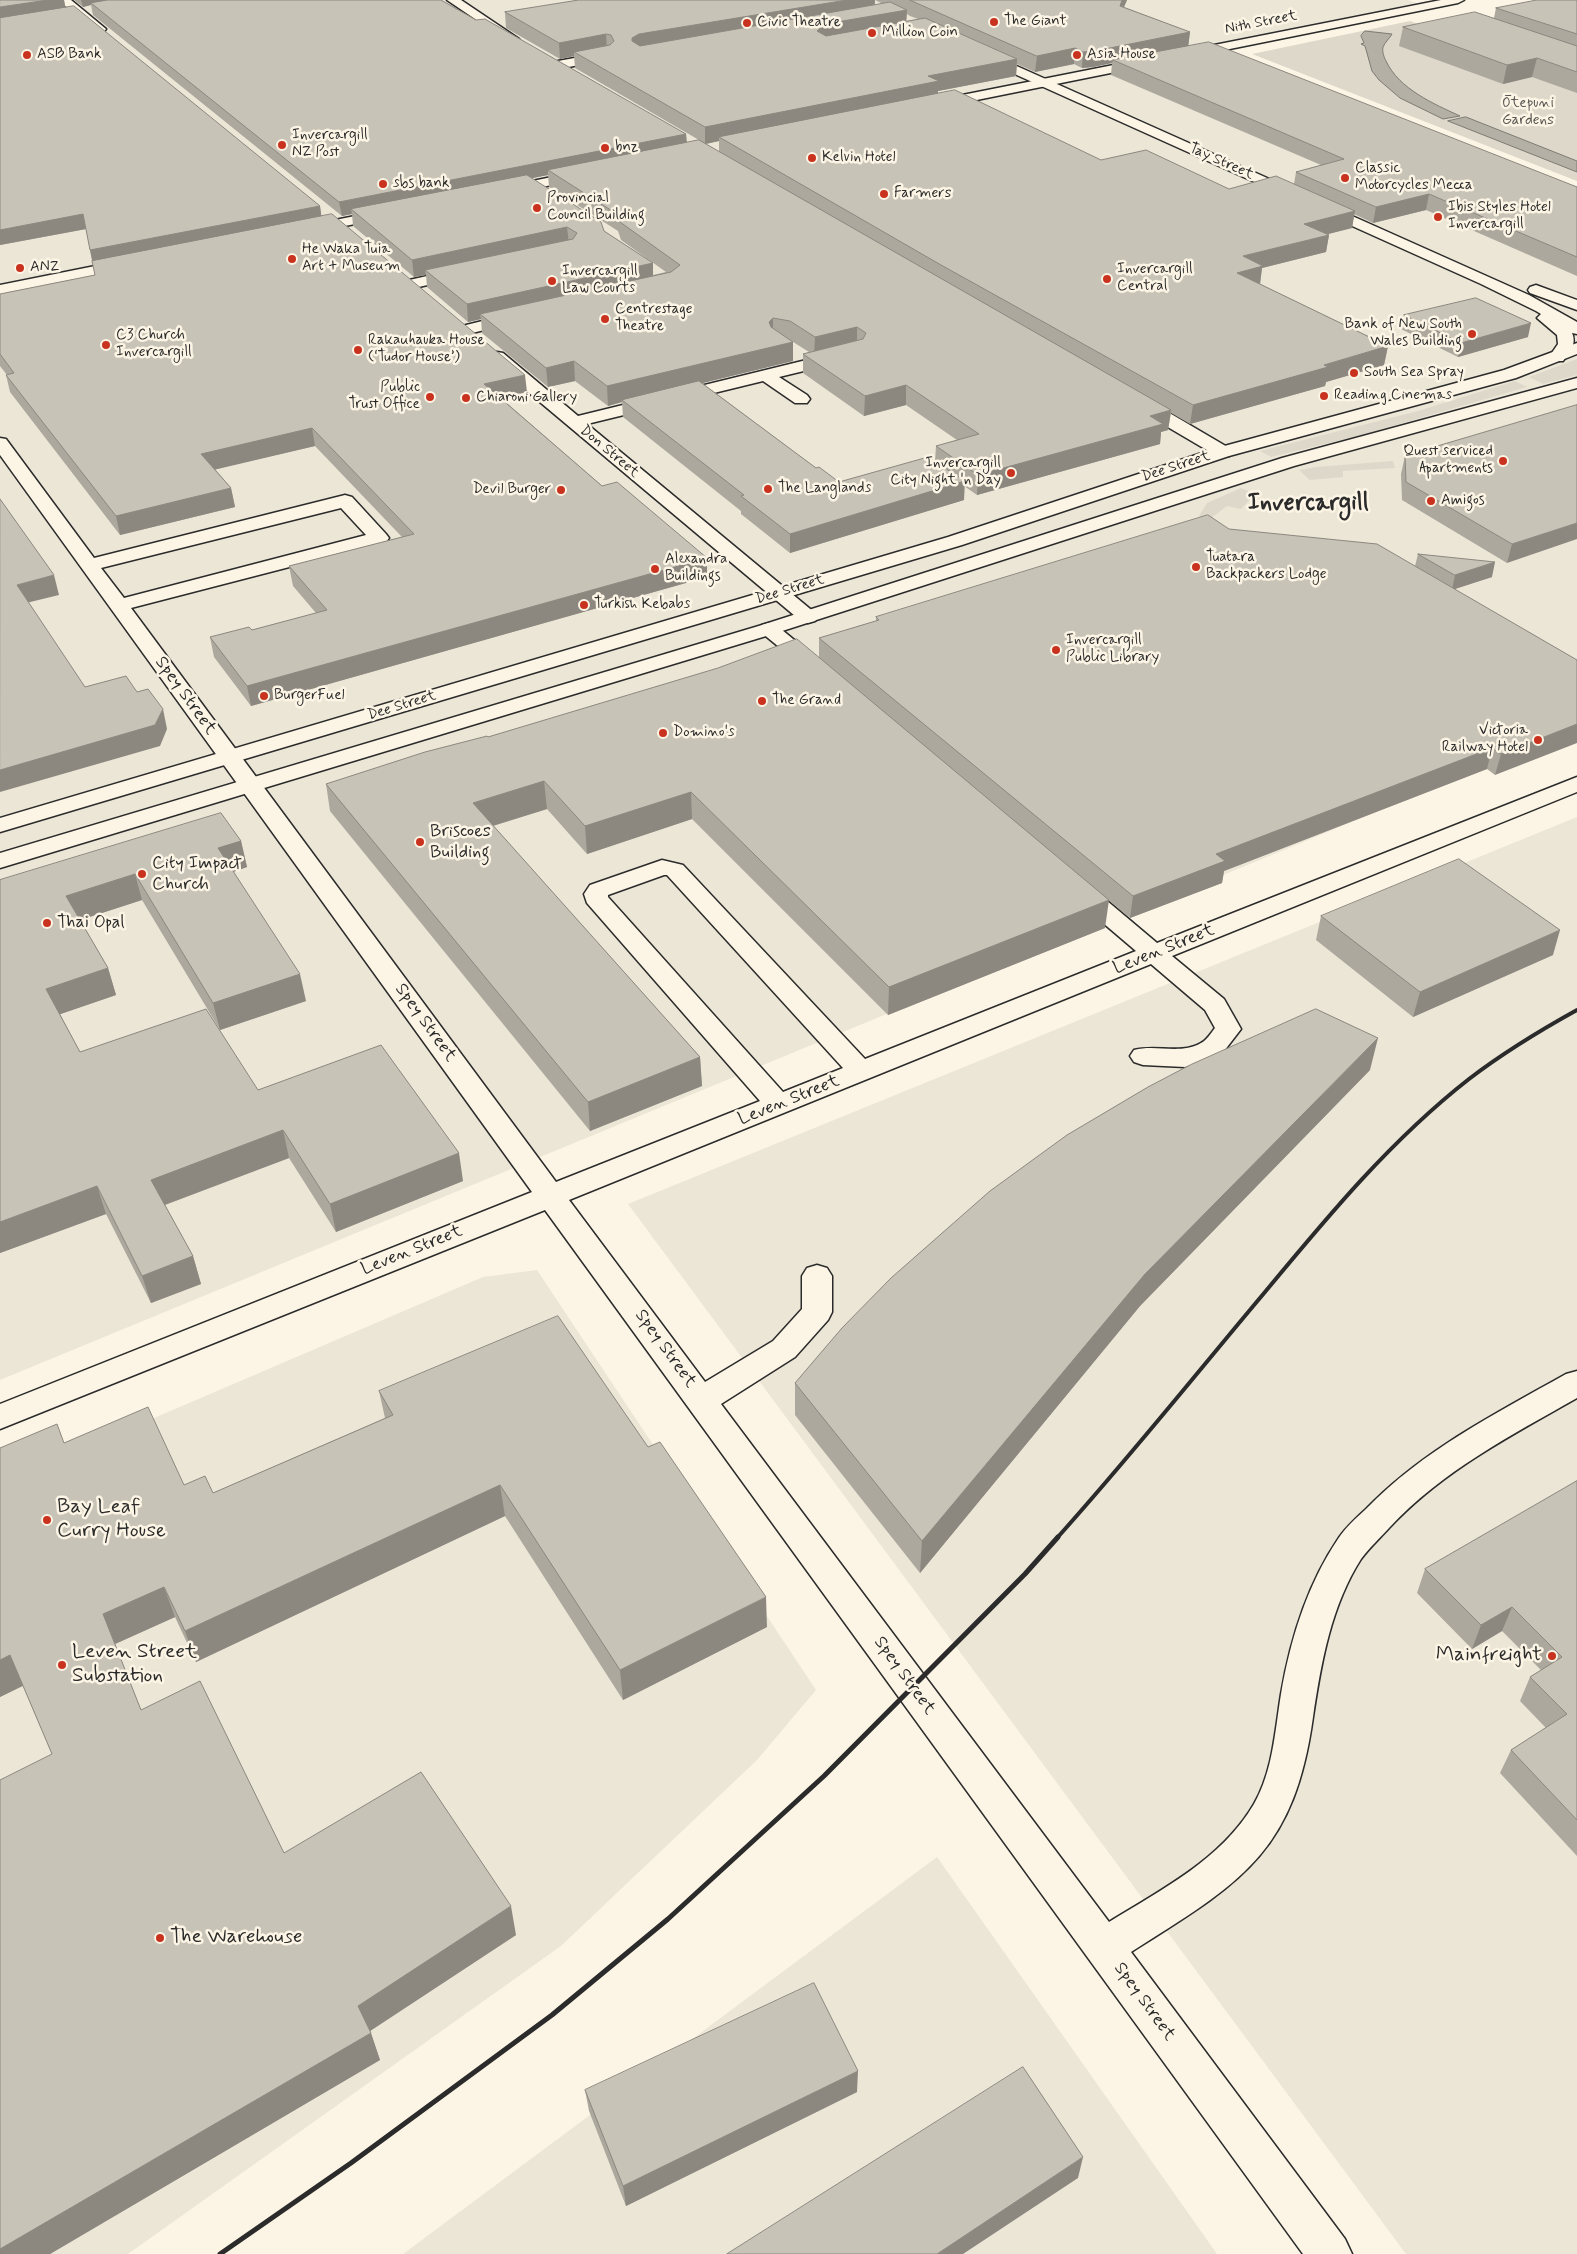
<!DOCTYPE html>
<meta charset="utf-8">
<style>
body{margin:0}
canvas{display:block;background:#fcf5e5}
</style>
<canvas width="1577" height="2254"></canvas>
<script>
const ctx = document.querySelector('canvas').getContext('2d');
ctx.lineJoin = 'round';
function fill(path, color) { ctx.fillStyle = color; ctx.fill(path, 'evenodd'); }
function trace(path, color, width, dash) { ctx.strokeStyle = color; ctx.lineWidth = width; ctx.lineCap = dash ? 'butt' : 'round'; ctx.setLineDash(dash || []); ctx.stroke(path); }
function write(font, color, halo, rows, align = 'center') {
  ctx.font = font + ' Mynerve,sans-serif'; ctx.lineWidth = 5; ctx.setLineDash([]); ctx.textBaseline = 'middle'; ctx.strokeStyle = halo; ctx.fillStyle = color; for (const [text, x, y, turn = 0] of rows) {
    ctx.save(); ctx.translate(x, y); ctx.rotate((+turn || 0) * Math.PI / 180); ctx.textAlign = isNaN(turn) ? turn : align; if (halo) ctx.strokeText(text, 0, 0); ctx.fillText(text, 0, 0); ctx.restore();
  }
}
fill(new Path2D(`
 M0,0H1408L1428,7L1217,49L1577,200V729L0,1380Z
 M1577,817V2254H1406L628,1204Z
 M537,1270L816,1690L757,1760L561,1946L128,2254H0V1484L483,1277Z
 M937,1857L1217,2254H403Z`), '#ece6d7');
fill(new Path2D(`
 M1410,21L1577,81V181L1252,54Z
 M1577,359V375L1543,384L1529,377Z
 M1515,381L1527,387L1358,436L1271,457L1260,451L1418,411Z
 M1393,461L1395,468L1343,471V477L1310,480L1299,470L1316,467Z
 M1241,488L1255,494L1241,509L1227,506L1207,521L1199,516L1207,503Z`), '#ded8ca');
const water = new Path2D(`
 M1365,31L1392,34C1390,38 1385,42 1383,47C1382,52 1384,57 1386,61C1399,89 1434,104 1460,116L1443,119L1400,98L1379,80L1372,71L1365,46L1361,44L1364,43L1361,36Z
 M1466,117L1577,161V172L1448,121Z`);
fill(water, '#b4b0a5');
trace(water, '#7d7b74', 1);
const minor = new Path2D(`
 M58,0H71L106,29L104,32H96Z
 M447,0H461L519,39L517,42H509Z
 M1441,0H1464L1458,3L932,109L926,105L932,101Z
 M607,52L611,53L613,56L611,59L558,69L552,65L558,61Z
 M586,170L591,171L593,174L591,177L503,195L496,191L503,187Z
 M390,209L397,213L395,216L305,234L298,230L305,226Z
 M130,259L135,261L138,264L135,267L0,295V285Z
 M462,268L467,270L470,273L467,276L410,289L405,287L402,284L405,281Z
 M519,312L525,314L527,317L525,320L464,335L458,333L456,330L458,327Z
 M497,352L503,353L578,416L839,352L845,353L847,357L845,361L779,377L807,395L810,399L807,403H795L763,381L587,424L815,613L818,617L815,621L808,623L801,621L491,361L489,357L491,353Z
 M1138,397L1144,398L1229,448L1232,452L1229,456H1217L1132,406L1129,402L1132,398Z
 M0,438L6,439L94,558L345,495L352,497L386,534L389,538L386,542L131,608L556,1182L760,1101L587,903L584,894L590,885L662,860L683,865L865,1059L1136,951L1069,894L1066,889L1069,884L1078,882L1087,884L1157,943L1577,777V792L1172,956L1224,999L1241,1029L1221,1055L1185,1067L1143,1065L1134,1062L1130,1056L1134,1050C1156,1044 1180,1055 1201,1043C1206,1041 1211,1033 1215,1028L1205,1010L1151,964L569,1200L705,1382L773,1341L802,1309V1276L807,1268L817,1265L827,1268L832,1276V1312L828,1320L795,1357L721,1404L1109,1922C1161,1890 1222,1859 1254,1804C1273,1771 1275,1731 1281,1694C1290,1641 1307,1585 1338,1539C1345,1528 1356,1518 1366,1509C1423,1450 1495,1414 1566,1374L1577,1371V1398C1510,1436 1442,1471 1389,1528C1380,1538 1369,1548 1361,1559C1331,1606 1321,1663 1313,1717C1294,1854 1240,1883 1131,1952L1345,2239L1352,2254H1303L545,1210L0,1429V1404L532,1192L0,455ZM341,508L366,535L124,598L101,568ZM664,875H667L843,1068L783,1092L608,897V895Z
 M769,623L776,625L821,662L824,666L821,670L814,672L807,670L762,633L759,629L762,625Z`);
const major = new Path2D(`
 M1577,343V354L1516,378L1229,456L962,545L0,832V818L948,537L1217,448L1504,370Z
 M1577,378V388L1294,466L776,633L0,868V853L762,625L1282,458Z`);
const highway = new Path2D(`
 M983,51L1529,295L1577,322V334L1572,333C1577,344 1570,352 1563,361H1551L1549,357L1558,344L1557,335L1537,318L1541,314L1536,311L1481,284L979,58L977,55L979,52Z
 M1536,285L1577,300V310L1530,293L1528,290L1530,287Z`);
trace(minor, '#2b2b2b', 3);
trace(major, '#2b2b2b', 3);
trace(highway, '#2b2b2b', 3);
fill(minor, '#fcf5e5');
fill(major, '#fcf5e5');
fill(highway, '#fcf5e5');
trace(new Path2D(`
 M1057,1538C1129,1458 1196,1374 1265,1292C1328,1216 1391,1140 1469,1079C1503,1053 1539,1031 1577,1010`), '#2b2b2b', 4);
trace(new Path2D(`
 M220,2254L351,2163L552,2015L668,1919L824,1776L1025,1574L1058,1537`), '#2b2b2b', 5);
fill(new Path2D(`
 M0,0H64L65,7L320,206L321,216L527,392L501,398L707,577L251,706L214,657L210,637L252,630L316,613L293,586L289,566L402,537L315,446L215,469L231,488L235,507L120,535L10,392L6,375H7L0,366V294L95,275L86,229L0,245Z
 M74,0H441L476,20L686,134L687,143L699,140L575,68L574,56L560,59L506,28L505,12L579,0H1127L1124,7L1190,32L1188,46L1577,187V276L1426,210L1373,223L1354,214L1352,228L1327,234L1329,235L1326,252L1262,268L1260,284L1388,346L1384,365L1326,382L1325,386L1190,424L1171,413L1168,430L1161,432L1160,444L977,495L964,486V500L790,553L741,514V511L623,417L622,402L608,406L575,381L548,387L482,333L481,319L468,322L427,287L426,275L414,277L353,226L352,214L342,216L93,15L91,5L83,7ZM875,0L883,4L875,5ZM907,14L910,16L918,19L906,21ZM1112,63L1111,75L1321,165L1296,172L1294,184L1229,189L1101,160L938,94V91L1016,76L1017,64L1035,72L1074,64L1082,68L1093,67ZM719,141V152L706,144ZM548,175L549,187L618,231L621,240L666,272L653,275V263L604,231L532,178ZM790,340L809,352L803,354V373L864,416L906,405L957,440L936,446L935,462L839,482L816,468L702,383L793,361V342Z
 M1577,0V93L1532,77L1503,84L1399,46L1403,27L1494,18L1496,8Z
 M1404,315L1528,337L1458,357L1401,329Z
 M1577,405L1507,563L1402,500L1401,474L1405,456Z
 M1229,529L1415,566L1418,554L1492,577L1454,589L1577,660L1495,775L1487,769L1224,871L1222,883L1130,918L1088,883L1105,928L888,1015L692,819L587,854L547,809L493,826L700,1057L702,1086L590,1131L330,811L326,784L488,737L819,658V638L876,621V617Z
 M241,841L247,867L233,872L306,1001L220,1030L142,900L80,920L108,968L116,995L60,1014L80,1052L258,1090L463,1181L336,1232L289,1158L165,1205L193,1256L201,1284L151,1303L106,1214L0,1253V880Z
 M1321,916L1553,955L1413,1017L1316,940Z
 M1370,1070L1140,1306L920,1573L795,1415V1383Z
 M379,1391L767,1627L623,1700L505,1516L196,1662L175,1617L115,1644L141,1710L284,1853L516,1935L370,2031L380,2060L50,2254H0L52,1754L23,1686L0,1697V1448L64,1443L184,1485L213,1493L385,1418Z
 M1577,1481V1856L1500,1773L1511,1750L1546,1728L1520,1701L1530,1677L1541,1670L1502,1631L1472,1649L1417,1593L1425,1569Z
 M585,2090L857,2092L626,2206L589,2111Z`), '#aca89d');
fill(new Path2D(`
 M48,0H64L66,10L0,20V7Z
 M81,0H123L91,3V5L83,7Z
 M847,0H875L874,11L633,58L632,38L639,34Z
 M1122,0H1127L1118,21L1120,6Z
 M907,10L906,25L825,40L817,31L825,24Z
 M1190,32L1188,48L1113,60L1112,63L1093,67L1082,68L1083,52Z
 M606,34L607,50L574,52V56L560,59L559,43Z
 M1075,48L1074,64L1035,72L1037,56Z
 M1537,58L1532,77L1503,84L1507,65Z
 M1017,59L1016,76L938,91V98L719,137V141L705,144V127L928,76Z
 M686,134L687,147L548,170V175L356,213L351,209L352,214L342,216L339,202Z
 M1429,194L1426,210L1373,223L1376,207Z
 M320,206L322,220L93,265L90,250Z
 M1355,211L1352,228L1301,241L1304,224Z
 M83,214L86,229L0,245V230Z
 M567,227L569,244L425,270L426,275L414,277L412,260Z
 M1329,235L1326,252L1262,268L1260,284L1237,273L1243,256Z
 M653,263V280L480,314L481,319L468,322L467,304Z
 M773,318V337L769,322Z
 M1531,323L1528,337L1458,357L1461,343Z
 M857,327V346L814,356L815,337Z
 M793,342V361L625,402L622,400V402L608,406L607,386Z
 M1388,346L1384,365L1326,382L1325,386L1190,424L1193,405Z
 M574,361L575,381L548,387L546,368Z
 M525,375L527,392L486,402L484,384Z
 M906,385V405L864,416L865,396Z
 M1171,410L1168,430L1161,432L1160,444L977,495L978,475L1150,416Z
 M312,428L315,446L205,472L201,454Z
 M965,481L964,500L790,553V534Z
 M231,488L235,507L120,535L116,516Z
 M1577,523V539L1507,563L1512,544Z
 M707,558V577L251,706L247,686Z
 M1495,562L1492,577L1452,590L1455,575Z
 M54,575L59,595L22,604L17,585Z
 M163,709L167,729L160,746L0,792V770Z
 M1577,724V743L1495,775L1501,754Z
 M1492,748L1487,769L1224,871L1222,883L1130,918L1133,896L1216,854Z
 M544,781L547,809L476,831L473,803Z
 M691,792L692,819L587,854L585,826Z
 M241,841L247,867L224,875L218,848Z
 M135,874L142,900L74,922L66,896Z
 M1109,900L1105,928L888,1015L889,987Z
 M1560,930L1553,955L1413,1017L1420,992Z
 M108,968L116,995L55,1016L46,989Z
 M300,974L306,1001L220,1030L213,1003Z
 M1378,1038L1370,1070L1140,1306L920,1573L922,1541L1145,1274Z
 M700,1057L702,1086L590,1131L588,1102Z
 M283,1130L289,1158L159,1207L151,1180Z
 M459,1153L463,1181L336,1232L330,1204Z
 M97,1186L106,1214L0,1253V1222Z
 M193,1256L201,1284L151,1303L142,1276Z
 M500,1485L505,1516L196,1662L185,1631Z
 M164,1587L175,1617L115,1644L103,1614Z
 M766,1597L767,1627L623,1700L620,1670Z
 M1512,1607L1502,1631L1472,1649L1481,1625Z
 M10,1655L24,1685L0,1697V1660Z
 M511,1906L516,1935L367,2033L358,2006Z
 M371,2033L380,2060L50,2254H0V2249Z
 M858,2071L857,2092L626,2206L623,2186Z
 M1083,2157L1078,2178L963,2254H937Z`), '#8c8880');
const building = new Path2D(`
 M0,0H48L0,7Z
 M108,0H441L476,20L485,19L686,134L339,202L91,3Z
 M579,0H847L639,34L632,38V41L640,46L890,2L907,10L825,24L817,31L826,36L925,18L1017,59L928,76L939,81L705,127L574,52L610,45L614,41L611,35L606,34L559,43L505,12Z
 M910,0H1122L1120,6L1190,32L1095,51L1083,52L1075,48L1037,56Z
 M1537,0H1577V34L1496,8Z
 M74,6L320,206L90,250L83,214L0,230V18Z
 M1475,12L1577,46V72L1537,58L1507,65L1403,27Z
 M1209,42L1577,187V257L1429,194L1376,207L1296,172L1344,159L1113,60Z
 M955,90L1101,160L1146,150L1229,189L1276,176L1355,211L1304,224L1329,235L1243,256L1263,266L1237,273L1388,346L1324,365L1328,367L1193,405L941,265L719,137Z
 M699,140L1171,410L1150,416L1163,424L978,475L936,446L979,434L906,385L865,396L803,354L863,339L866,333L857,327L815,337L790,321L773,318L769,322L771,327L793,342L607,386L574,361L546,368L480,314L671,272L680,265L620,222L617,214L548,170Z
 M527,175L601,222L604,231L653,263L467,304L425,270L573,239L577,233L567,227L412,260L351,209Z
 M332,214L525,375L484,384L602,486L617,482L707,558L247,686L210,637L249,627L252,630L327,610L289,566L414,534L312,428L201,454L231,488L116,516L6,375L14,373L0,354V294L95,275L92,261Z
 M1476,298L1531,323L1461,343L1404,315Z
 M699,381L816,468L819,467L839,482L928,457L965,481L790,534L741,496L744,495L622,400Z
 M1577,405V523L1512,544L1406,482L1405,456Z
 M0,499L54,575L17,585L85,687L126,676L137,692L148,689L163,709L155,725L0,770Z
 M1208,515L1229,529L1377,544L1577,660V724L1501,754L1492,748L1216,854L1225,861L1133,896L819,638L879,620L876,617Z
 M1418,554L1495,562L1455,575Z
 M797,639L1109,900L889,987L691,792L585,826L544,781L473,803L700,1057L588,1102L326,784L425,752L487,736L488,737L718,668Z
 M221,813L241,841L218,848L300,974L213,1003L135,874L66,896L108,968L46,989L80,1052L206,1009L258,1090L381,1045L459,1153L330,1204L283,1130L151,1180L193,1256L142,1276L97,1186L0,1222V880Z
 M1459,859L1560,930L1420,992L1321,916Z
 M1316,1009L1378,1038L1145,1274L922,1541L795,1383L842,1328L891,1278L990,1191L1067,1135L1148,1087L1190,1065Z
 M558,1316L648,1447L660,1442L766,1597L620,1670L500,1485L185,1631L164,1587L103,1614L141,1710L200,1681L284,1853L421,1772L511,1906L358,2006L371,2033L0,2249V1780L52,1754L10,1655L0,1660V1448L57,1424L64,1443L148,1407L184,1485L205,1476L213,1493L393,1415L379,1391Z
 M1577,1481V1820L1511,1750L1567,1714L1530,1677L1562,1657L1512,1607L1481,1625L1425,1569Z
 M814,1983L858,2071L623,2186L585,2090Z
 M1023,2067L1083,2157L937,2254H727Z`);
fill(building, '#c8c3b7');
trace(building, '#8c8880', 1);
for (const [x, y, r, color] of [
 [994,22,5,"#c8321e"],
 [747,23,5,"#c8321e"],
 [872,33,5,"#c8321e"],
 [27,55,5,"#c8321e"],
 [1077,55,5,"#c8321e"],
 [282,145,5,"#c8321e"],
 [605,148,5,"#c8321e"],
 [812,158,5,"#c8321e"],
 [1345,178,5,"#c8321e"],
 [383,184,5,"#c8321e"],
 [884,194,5,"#c8321e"],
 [537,208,5,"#c8321e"],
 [1438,217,5,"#c8321e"],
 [292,259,5,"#c8321e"],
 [20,268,5,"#c8321e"],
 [1107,279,5,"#c8321e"],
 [552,281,5,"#c8321e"],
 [605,319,5,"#c8321e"],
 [1472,334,5,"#c8321e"],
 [106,345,5,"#c8321e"],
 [358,350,5,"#c8321e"],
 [1354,373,5,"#c8321e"],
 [1324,396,5,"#c8321e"],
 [430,397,5,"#c8321e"],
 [466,398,5,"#c8321e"],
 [1503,461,5,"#c8321e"],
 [1011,473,5,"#c8321e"],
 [768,489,5,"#c8321e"],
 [561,490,5,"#c8321e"],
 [1431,501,5,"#c8321e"],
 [1196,567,5,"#c8321e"],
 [655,569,5,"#c8321e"],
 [584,605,5,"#c8321e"],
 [1056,650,5,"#c8321e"],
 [264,696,5,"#c8321e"],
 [762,701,5,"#c8321e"],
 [663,733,5,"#c8321e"],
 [1538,740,5,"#c8321e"],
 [420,842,5,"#c8321e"],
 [142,874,5,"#c8321e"],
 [47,923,5,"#c8321e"],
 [47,1520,5,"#c8321e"],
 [1552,1656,5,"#c8321e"],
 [62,1665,5,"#c8321e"],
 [160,1938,5,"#c8321e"]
]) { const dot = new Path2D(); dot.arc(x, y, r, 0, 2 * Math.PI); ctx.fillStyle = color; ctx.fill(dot); trace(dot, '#fcf5e5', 2); }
write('15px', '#2b2b2b', '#fcf5e5', [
 ["The Giant",1004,22],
 ["Civic Theatre",757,23],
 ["Million Coin",882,33],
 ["ASB Bank",37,55],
 ["Asia House",1087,55],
 ["Invercargill",292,136],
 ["NZ Post",292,153],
 ["bnz",615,148],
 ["Kelvin Hotel",822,158],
 ["Classic",1355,169],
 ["Motorcycles Mecca",1355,186],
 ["sbs bank",393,184],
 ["Farmers",894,194],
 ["Provincial",547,199],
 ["Council Building",547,216],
 ["Ibis Styles Hotel",1448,208],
 ["Invercargill",1448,225],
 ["He Waka Tuia",302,250],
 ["Art + Museum",302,267],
 ["ANZ",30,268],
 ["Invercargill",1117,270],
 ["Central",1117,287],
 ["Invercargill",562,272],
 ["Law Courts",562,289],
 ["Centrestage",615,310],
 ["Theatre",615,327],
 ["Bank of New South",1462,325,"right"],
 ["Wales Building",1462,342,"right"],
 ["C3 Church",116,336],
 ["Invercargill",116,353],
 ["Rakauhauka House",368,341],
 ["(‘Tudor House’)",368,358],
 ["South Sea Spray",1364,373],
 ["Public",420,388,"right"],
 ["Trust Office",420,405,"right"],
 ["Reading Cinemas",1334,396],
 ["Chiaroni Gallery",476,398],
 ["Quest serviced",1493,452,"right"],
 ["Apartments",1493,469,"right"],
 ["Invercargill",1001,464,"right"],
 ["City Night 'n Day",1001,481,"right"],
 ["The Langlands",778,489],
 ["Devil Burger",551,490,"right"],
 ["Amigos",1441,501],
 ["Tuatara",1206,558],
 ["Backpackers Lodge",1206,575],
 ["Alexandra",665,560],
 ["Buildings",665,577],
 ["Turkish Kebabs",594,605],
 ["Invercargill",1066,641],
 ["Public Library",1066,658],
 ["BurgerFuel",274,696],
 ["The Grand",772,701],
 ["Victoria",1528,731,"right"],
 ["Railway Hotel",1528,748,"right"],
 ["Domino's",673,733]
], 'left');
write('15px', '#2b2b2b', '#fcf5e5', [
 ["Nith Street",1261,23,-11],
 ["Tay Street",1221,162,24],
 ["Don Street",609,452,40],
 ["Dee Street",1176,467,-18],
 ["Dee Street",790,590,-17],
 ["Dee Street",402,706,-17]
]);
write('15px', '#585653', '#fcf5e5', [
 ["Ōtepuni",1528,104],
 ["Gardens",1528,121]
]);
write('18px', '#2b2b2b', '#fcf5e5', [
 ["Spey Street",185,696,54],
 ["Leven Street",1164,950,-22],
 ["Spey Street",425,1023,54],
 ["Leven Street",789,1101,-22],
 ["Leven Street",412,1251,-22],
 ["Spey Street",665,1349,54],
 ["Spey Street",904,1676,54],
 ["Spey Street",1144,2002,54]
]);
write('18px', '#2b2b2b', '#fcf5e5', [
 ["Briscoes",430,832],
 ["Building",430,853],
 ["City Impact",152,864],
 ["Church",152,885],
 ["Thai Opal",57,923]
], 'left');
write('21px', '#2b2b2b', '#fcf5e5', [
 ["Bay Leaf",57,1508],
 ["Curry House",57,1532],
 ["Leven Street",72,1653],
 ["Substation",72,1677],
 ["Mainfreight",1542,1656,"right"],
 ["The Warehouse",170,1938]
], 'left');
write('bold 24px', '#2b2b2b', '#fcf5e5', [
 ["Invercargill",1308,504]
]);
</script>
